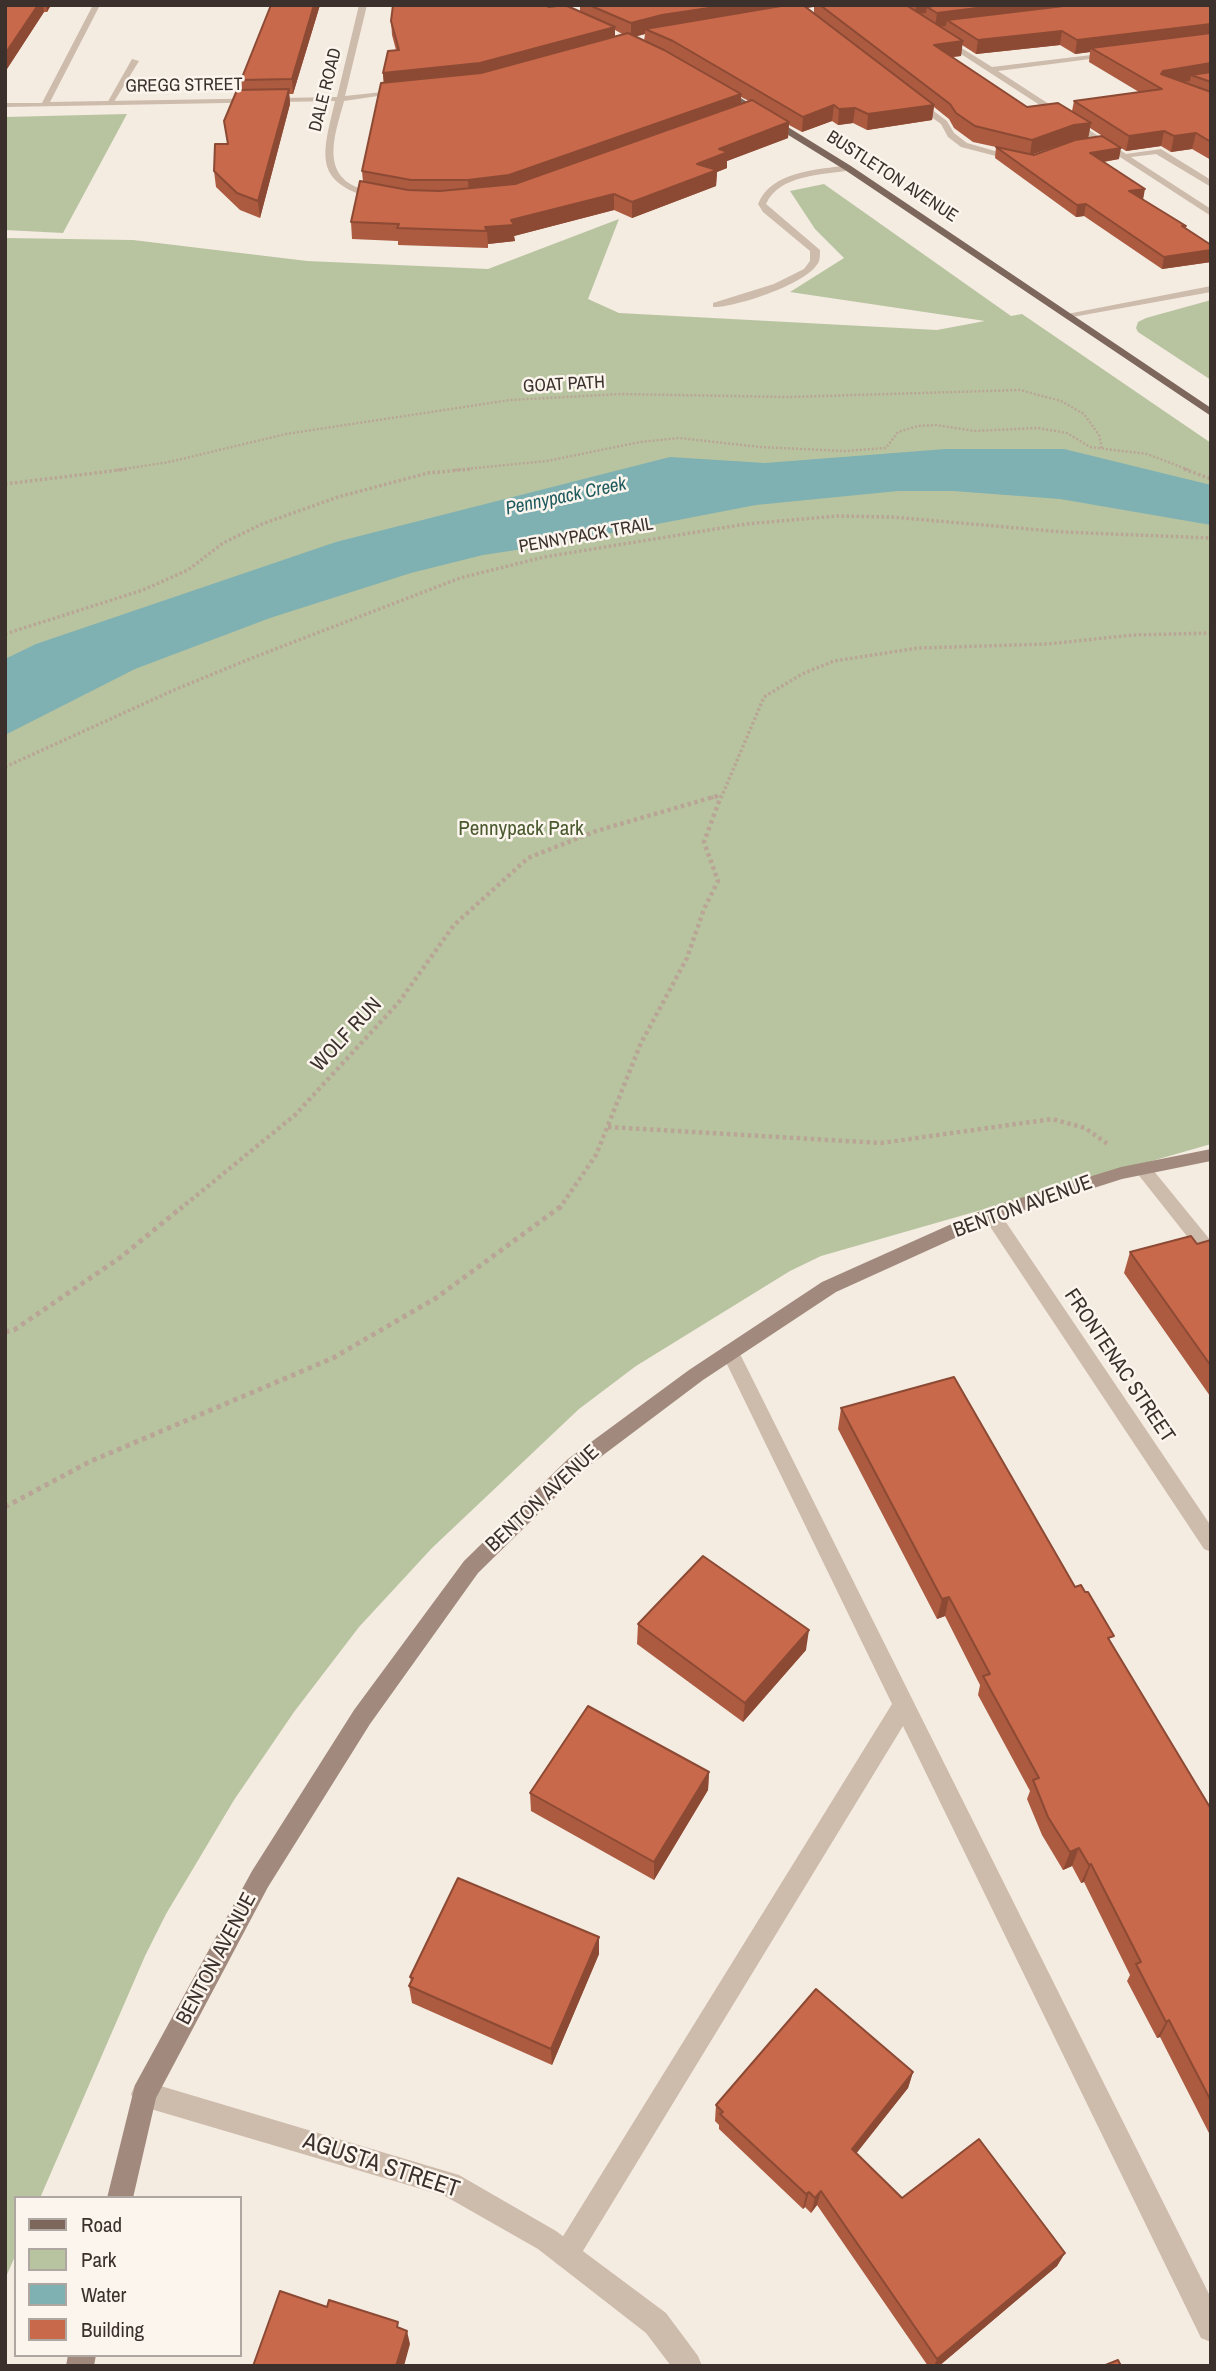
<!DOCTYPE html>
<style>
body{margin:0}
#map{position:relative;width:1216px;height:2371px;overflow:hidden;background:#f4ebe1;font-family:"Archivo Narrow",sans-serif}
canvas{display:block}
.frame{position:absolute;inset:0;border:7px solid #3b302b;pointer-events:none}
.legend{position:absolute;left:14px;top:2196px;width:228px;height:161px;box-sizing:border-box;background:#fbf5ee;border:2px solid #aea6a0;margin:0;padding:9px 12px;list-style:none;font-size:21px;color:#3b302b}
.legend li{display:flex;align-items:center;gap:14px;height:35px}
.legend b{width:35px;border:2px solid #aea6a0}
</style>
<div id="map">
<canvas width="1216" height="2371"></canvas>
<div class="frame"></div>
<ul class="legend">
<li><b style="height:9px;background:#7d675c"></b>Road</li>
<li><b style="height:19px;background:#b8c4a0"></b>Park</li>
<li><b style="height:19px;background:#7fb0b2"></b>Water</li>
<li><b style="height:19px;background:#c8694b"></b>Building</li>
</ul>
</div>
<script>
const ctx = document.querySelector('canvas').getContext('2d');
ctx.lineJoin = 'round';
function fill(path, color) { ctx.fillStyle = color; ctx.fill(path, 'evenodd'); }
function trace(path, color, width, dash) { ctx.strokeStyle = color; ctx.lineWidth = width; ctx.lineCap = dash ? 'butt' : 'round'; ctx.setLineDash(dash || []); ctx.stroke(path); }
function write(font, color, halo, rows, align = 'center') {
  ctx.font = font + ' "Archivo Narrow",sans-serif'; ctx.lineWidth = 5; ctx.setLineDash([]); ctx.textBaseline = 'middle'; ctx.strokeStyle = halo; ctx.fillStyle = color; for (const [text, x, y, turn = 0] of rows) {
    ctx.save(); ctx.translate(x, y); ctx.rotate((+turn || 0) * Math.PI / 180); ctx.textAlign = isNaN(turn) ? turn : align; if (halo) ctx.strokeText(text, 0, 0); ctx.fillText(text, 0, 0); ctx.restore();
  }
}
fill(new Path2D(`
 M127,114L63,233L5,230V117Z
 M824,184L1011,316L1022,314L1211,443V1144L821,1256L790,1271L636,1366L579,1409L432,1548L359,1627L294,1712L234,1800L166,1914L145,1956L40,2198H16V2254L5,2279V238L133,240L307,261L488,269L619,219L588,299L619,313L937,330L985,321L790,292L844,258L815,229L790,191Z
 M1211,300V380L1138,332L1136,328L1138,322L1146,318Z`), '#b8c4a0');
fill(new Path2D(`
 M946,449H1064L1211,485V525L1060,499L953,491H898L756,505L543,546L483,555L411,573L270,618L135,669L5,735V659L36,644L336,542L670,457L765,463Z`), '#7fb0b2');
trace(new Path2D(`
 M117,470L169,462L286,434L510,400L621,394L789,397L1020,390L1061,401L1084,414L1099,435L1102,449
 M455,470L547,461L640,442L679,438L760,447L845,451L886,448L898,432L918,426L936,425L974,431L1038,428L1067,433L1090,447L1147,454L1189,470`), '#b9a596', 2.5, [2, 2]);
trace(new Path2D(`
 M1184,469L1211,479
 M5,484L128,469
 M5,634L143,590L188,570L223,543L262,524L338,497L428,473L472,469
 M5,767L174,690L252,658L460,578L544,557L746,524L837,516L892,517L1063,532L1211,538
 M711,798L721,795
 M721,798L764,697L802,674L834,661L918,648L1048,644L1133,635L1211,633`), '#b9a596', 3.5, [2.5, 2.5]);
trace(new Path2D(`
 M608,1127L881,1143L1052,1119L1085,1128L1109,1145
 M180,1209L295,1115L399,1002L454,925L528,858L596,831L717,796
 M559,1209L596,1155L641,1043L687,958L704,909L718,881L704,842L721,796`), '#b9a596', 4.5, [3.5, 3.5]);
trace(new Path2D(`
 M5,1332L14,1330L121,1257L182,1207
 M5,1507L89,1462L333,1358L436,1298L560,1207`), '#b9a596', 5, [4.5, 4.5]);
fill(new Path2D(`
 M132,59L139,61L112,105H106Z
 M913,100H919L947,121L954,133L967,143L1023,159L1019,162L961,147L948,137L941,124L913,104Z
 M1161,149L1211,180V187L1156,154L1123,158L1119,155Z
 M1143,1163L1149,1165L1211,1241V1261L1205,1259L1137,1173L1134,1169L1137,1165Z
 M730,1345L737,1347L739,1352L1211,2298V2342L1201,2338L903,1726L575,2264L566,2268L557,2264L553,2255L557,2246L892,1704L721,1352L723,1347Z`), '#cdbbac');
fill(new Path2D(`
 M93,5H100L50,102L337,97L359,5H367L345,96L401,90L405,92L344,101C337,129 320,169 354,186C364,191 376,192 385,198L381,201C313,183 321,160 335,101L5,107V103H42Z
 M944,37L992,67L1116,52L1113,56L998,71L1211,209V216L941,41Z
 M848,165L851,170C824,175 779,174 766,204L820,250C820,251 820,260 819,261C811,283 734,308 713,307V303L774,284L804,269L810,261V251L763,212L758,204C771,171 817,170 848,165Z
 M1211,286V292L1067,318L1062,315Z
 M991,1208L997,1209L1211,1526V1552L1204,1549L985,1219L982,1214L985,1209Z
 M144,2081L459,2175L556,2231L666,2313L698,2356L702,2366H671L646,2333L538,2249L445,2196L144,2107L135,2103L131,2094L135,2085Z`), '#cdbbac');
fill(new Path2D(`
 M1211,1149V1161L1122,1179L997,1219L836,1292L703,1380L582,1471L478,1573L370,1724L268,1887L156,2098L133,2198H107L135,2085L252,1871L354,1710L464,1561L568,1459L689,1370L822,1282L985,1209L1121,1167Z
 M68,2355H96L94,2366H66Z`), '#a18a7d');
fill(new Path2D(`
 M717,87H723L851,166L1211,408V416L845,170L717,91Z`), '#7d675c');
fill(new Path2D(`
 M5,5H51L47,12H44L5,72Z
 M320,5L293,94H289L290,104L260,218L240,210L216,187L214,171L228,144L224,121L242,90L241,80Z
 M580,5H1211V160L1192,149L1171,152L1161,146L1126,151L1090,128L1088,138L1119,159L1104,162L1143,200L1186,226L1185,228L1211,245V262L1162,269L1084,216L1076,217L995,158L996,147L973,142L954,128L949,119L934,107L932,120L867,130L853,123L838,125L832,121L802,132L789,125L788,138L727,161V168L717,172L716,186L632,218L614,210L514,236L515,241L488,244V248L398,245V241L352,239L351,222L363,182L362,171L384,83L383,73L396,50L392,35L391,21L580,12ZM812,7H814V13L807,8ZM615,30L624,35L615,37ZM645,34L644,41L635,36ZM962,45L976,54L1060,45L1075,54L1090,52L1089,62L1139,92L1074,101L1072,111L1027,107L952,57L961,56ZM741,97L749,101L741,104ZM1074,140L1034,155H1031L1071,141Z
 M1211,1240V1396H1210L1124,1273L1130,1252L1197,1244Z
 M841,1408L1075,1587L1111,1643L1211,1809V2137L1160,2037L1157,2038L1127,1981L1130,1975L1084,1882L1081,1883L1072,1866L1063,1870L1042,1835L1027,1799L1030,1791L978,1695L980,1685L945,1616L937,1619L838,1429Z
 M638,1624L806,1650L743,1722L637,1644Z
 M709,1772L708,1790L654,1880L531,1811L530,1793Z
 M599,1937V1954L552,2065L412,2003L409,1986L411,1982L410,1977Z
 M913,2072L908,2088L856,2153L902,2198L1065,2253L1057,2266L939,2366H928L817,2205L811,2213L805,2207L803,2209L719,2129V2125L715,2121L716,2105Z`), '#ac5a40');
fill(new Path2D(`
 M38,5H43L44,12L5,72V54Z
 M46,5H51L47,12Z
 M314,5H320L293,94L292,79Z
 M729,5H790L645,29V34L631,38V23L662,15Z
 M804,5H814V7L804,8Z
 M916,5H985L927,7L926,13L915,14Z
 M1001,5H1108L947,20L946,26L935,27L937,13Z
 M1211,24V38L1091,48L1090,52L1075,54L1077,40Z
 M615,27V42L481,77L384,88L383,73Z
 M1062,31L1060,45L976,54L978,40Z
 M963,41L961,56L932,59L934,45Z
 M1211,63V77L1191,75L1190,81L1161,85L1159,89L1161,74L1163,71Z
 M289,89L290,104L260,218L258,201Z
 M741,94V109L509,191L469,196L468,180Z
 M834,105L832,121L802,132L803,117Z
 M934,105L932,120L867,130L868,114Z
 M855,108L853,123L838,125L839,109Z
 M789,122L788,138L727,161V168L717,172L716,186L632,218V202L697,164L719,149Z
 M1091,123L1088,139L1071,141L1030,155L1032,140L1074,125Z
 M1164,131L1161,146L1126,151L1129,136Z
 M1196,133L1192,149L1171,152L1174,136Z
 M1121,148L1119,159L1088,164L1090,153Z
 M1145,189L1143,200L1129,191Z
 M614,194V210L514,236L515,241L488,244L487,231L485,227Z
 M1086,204L1084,216L1076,217L1077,205Z
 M1211,250V262L1162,269L1164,257Z
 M949,1597L945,1616L937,1619L942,1599Z
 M809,1630L806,1650L743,1722L745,1703Z
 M709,1772L708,1790L654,1880V1862Z
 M1079,1848L1072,1866L1063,1870L1070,1852Z
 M1091,1864L1084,1882L1081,1883L1089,1865Z
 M599,1937V1954L552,2065L551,2049Z
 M1169,2020L1160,2037L1157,2038L1166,2022Z
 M913,2072L908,2088L848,2164L852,2149Z
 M821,2191L817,2205L811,2213L815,2198Z
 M809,2192L805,2207L803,2209L806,2194Z
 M1065,2253L1057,2266L939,2366H934L937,2359Z
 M407,2331L410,2344L404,2366H396Z`), '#8c4a34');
const building = new Path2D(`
 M5,5H38L5,54Z
 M271,5H314L292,79L241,80Z
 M393,5H545L549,7L565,5L615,27L480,63L383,73L388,51L399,50L391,21Z
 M589,5H729L662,15L631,23Z
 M787,5H803L934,105L868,114L855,108L839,109L834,105L803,117L673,41L645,29Z
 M820,5H906L963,41L934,45L1027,107L1058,103L1091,123L1074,125L1032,140L975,126L956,113L950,104Z
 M940,5H1001L937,13L927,7Z
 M1072,5H1211V24L1077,40L1062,31L978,40L947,20Z
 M628,33L664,50L741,94L509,175L468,180H411L362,171L381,83L481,73Z
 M1211,33V63L1163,71L1161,74L1211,92V142L1196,133L1174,136L1164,131L1129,136L1074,101L1162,89L1091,48Z
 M1211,72V82L1191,75Z
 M289,89L258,201L237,193L214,171L215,144H228L224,121L237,90Z
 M752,100L789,122L719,149L728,152L697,164L717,170L632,202L614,194L511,220L514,225L485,227L487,231L397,228L399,224L351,222L360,181L408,190L440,191L515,184Z
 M1102,136L1121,148L1090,153L1145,189L1129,191L1186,226H1182L1211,245V250L1164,257L1086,204L1077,205L996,147L1034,155L1075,140Z
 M1191,1236L1197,1244L1211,1240V1366L1130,1252Z
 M954,1377L1075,1587L1081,1585L1085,1592H1088L1114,1636L1108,1638L1211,1809V2101L1169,2020L1166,2022L1136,1964L1141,1962L1091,1864L1089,1865L1079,1848L1070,1852L1048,1817L1033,1780L1039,1778L983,1676L990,1674L949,1597L942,1599L841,1408Z
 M703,1556L809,1630L745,1703L638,1624Z
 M588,1706L709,1772L654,1862L530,1793Z
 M458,1878L599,1937L551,2049L409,1986L413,1978L410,1977Z
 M816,1989L913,2072L852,2149L902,2198L979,2139L1065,2253L937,2359L821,2191L815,2198L809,2192L806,2194L720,2114L723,2112L716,2105Z
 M280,2291L327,2307L329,2300L398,2322L397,2327L407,2331L396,2366H253Z
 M1118,2360L1121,2366H1103Z`);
fill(building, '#c8694b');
trace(building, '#8c4a34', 2);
write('18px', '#3b302b', '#fbf5ee', [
 ["GREGG STREET",184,86,-1],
 ["DALE ROAD",326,90,-76],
 ["BUSTLETON AVENUE",892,177,33],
 ["GOAT PATH",564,385,-3],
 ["PENNYPACK TRAIL",586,536,-10]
]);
write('italic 19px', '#1f5a5e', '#fbf5ee', [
 ["Pennypack Creek",566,497,-12]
]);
write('21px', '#4a5a2e', '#fbf5ee', [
 ["Pennypack Park",521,829]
]);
write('21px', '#3b302b', '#fbf5ee', [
 ["WOLF RUN",347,1035,-47],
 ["BENTON AVENUE",1023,1207,-20],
 ["FRONTENAC STREET",1119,1366,56],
 ["BENTON AVENUE",543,1499,-43],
 ["BENTON AVENUE",217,1959,-62]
]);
write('24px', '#3b302b', '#fbf5ee', [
 ["AGUSTA STREET",381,2166,18]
]);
</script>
